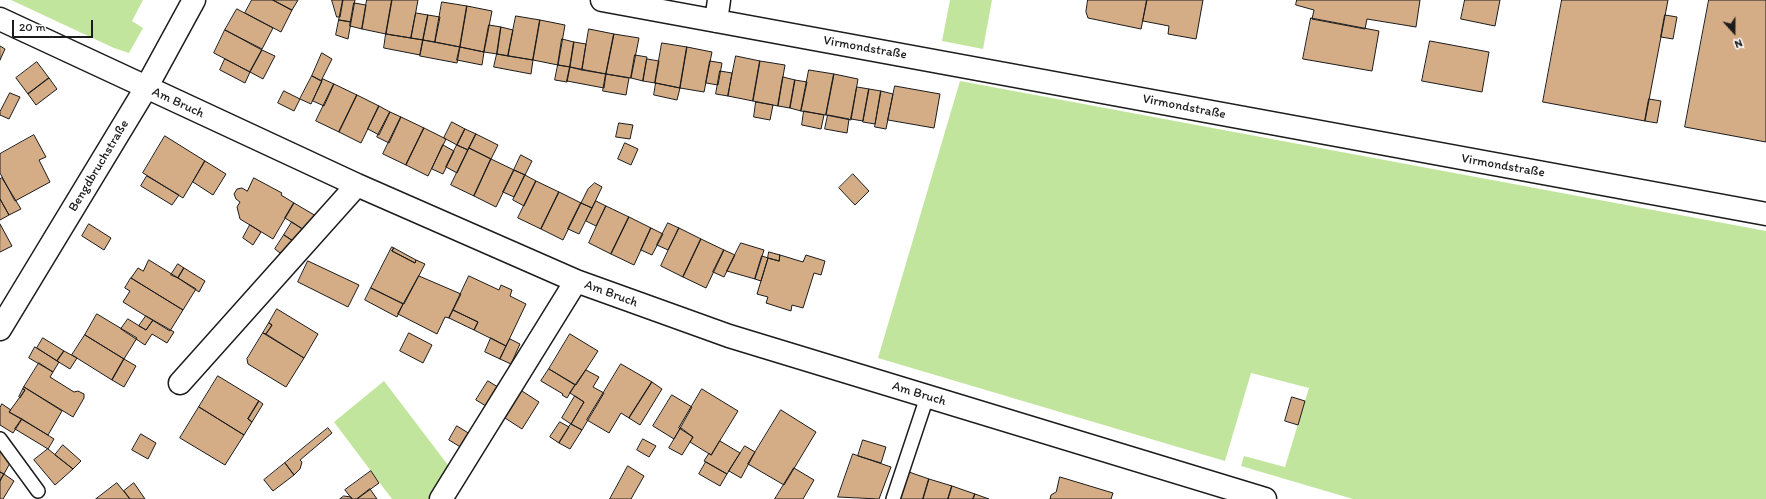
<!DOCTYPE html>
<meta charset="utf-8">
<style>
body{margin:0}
#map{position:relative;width:1766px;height:499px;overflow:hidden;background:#fff;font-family:Itim,sans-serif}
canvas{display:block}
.north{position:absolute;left:1714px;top:12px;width:40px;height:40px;-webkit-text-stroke:3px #fff;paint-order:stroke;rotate:159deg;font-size:11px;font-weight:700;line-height:16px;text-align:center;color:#1c1c1c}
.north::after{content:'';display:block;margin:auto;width:14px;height:18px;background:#1c1c1c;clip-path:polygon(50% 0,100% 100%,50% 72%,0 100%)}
.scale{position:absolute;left:12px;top:20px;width:81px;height:18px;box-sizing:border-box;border:2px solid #1c1c1c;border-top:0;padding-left:5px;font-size:12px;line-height:14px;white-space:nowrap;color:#1c1c1c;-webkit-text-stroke:3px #fff;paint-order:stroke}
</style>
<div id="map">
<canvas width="1766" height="499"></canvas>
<div class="north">N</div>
<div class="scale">20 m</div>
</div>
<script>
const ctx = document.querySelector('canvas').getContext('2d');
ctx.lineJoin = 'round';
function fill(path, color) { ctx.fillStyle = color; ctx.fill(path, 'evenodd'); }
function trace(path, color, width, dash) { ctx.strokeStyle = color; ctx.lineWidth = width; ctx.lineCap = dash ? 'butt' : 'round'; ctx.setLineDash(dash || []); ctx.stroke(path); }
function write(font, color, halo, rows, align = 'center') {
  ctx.font = font + ' Itim,sans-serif'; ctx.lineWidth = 4; ctx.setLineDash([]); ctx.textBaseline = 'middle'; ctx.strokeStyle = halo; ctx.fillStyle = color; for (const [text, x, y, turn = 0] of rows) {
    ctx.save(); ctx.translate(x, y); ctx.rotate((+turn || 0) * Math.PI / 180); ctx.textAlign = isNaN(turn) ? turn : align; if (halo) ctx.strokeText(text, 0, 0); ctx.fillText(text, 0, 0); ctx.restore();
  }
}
fill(new Path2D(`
 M11,0H143L132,21L143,28L129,53L114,48Z
 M950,0H992L983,49L942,41Z
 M960,81L1766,231V499H1353L1241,466L1244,456L1285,467L1309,388L1251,373L1225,461L878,358Z
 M384,381L451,469L432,499H392L334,422Z`), '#c2e59e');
const building = new Path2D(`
 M252,0H273L292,10L281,32L245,13Z
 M273,0H298L292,10Z
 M332,0H343L340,17H337Z
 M343,0H355L351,22L339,20Z
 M367,0H392L386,34L362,29Z
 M392,0H418L411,38L386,34Z
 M1088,0H1147L1141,29L1088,18L1086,12Z
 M1147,0H1203L1196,39L1168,34L1169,26L1143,21Z
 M1297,0H1420L1416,27L1367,19L1365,29L1312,19L1314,10L1296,5Z
 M1465,0H1500L1495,26L1461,19Z
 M1562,0H1668L1645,121L1543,102Z
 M1709,0H1766V142L1685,127Z
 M442,2L467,6L460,47L435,42Z
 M354,3L366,5L362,29L350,26Z
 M467,6L492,11L484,52L460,47Z
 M237,9L273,28L262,49L225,30Z
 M416,13L428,15L423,40L411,38Z
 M428,15L440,17L435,42L423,40Z
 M1665,15L1677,17L1673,39L1661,37Z
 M516,16L540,20L533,60L508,56Z
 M1311,18L1379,31L1372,71L1303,59Z
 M339,20L351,22L348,39L336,35Z
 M540,20L565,25L558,65L533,60Z
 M489,25L501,27L497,54L484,52Z
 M501,27L513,30L508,56L497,54Z
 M589,29L614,34L606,74L582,70Z
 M225,30L262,50L250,72L214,53Z
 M386,34L423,40L420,55L384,48Z
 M614,34L639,38L631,78L606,74Z
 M562,39L574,42L570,67L558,65Z
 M423,40L460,47L457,63L420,56Z
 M1430,41L1489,52L1482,92L1422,81Z
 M574,42L586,44L582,70L570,67Z
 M662,43L687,47L680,88L655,83Z
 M0,46L5,49L0,60Z
 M460,47L484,52L482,65L457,60Z
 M687,47L712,52L704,92L680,88Z
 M262,50L275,56L263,79L250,72Z
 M322,53L332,59L321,81L312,76Z
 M497,54L533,60L531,74L494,67Z
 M635,55L647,57L643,81L631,78Z
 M736,56L760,61L753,101L728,96Z
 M225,59L250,72L245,83L220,70Z
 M647,59L659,61L655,83L643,81Z
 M710,61L722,63L718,85L706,83Z
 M760,61L785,65L778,106L753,101Z
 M37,62L49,78L28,94L16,78Z
 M558,65L570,67L567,82L555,80Z
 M570,67L606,74L604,88L567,81Z
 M809,70L834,74L826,115L801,111Z
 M720,71L732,73L728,96L716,94Z
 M606,74L629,78L626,95L603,91Z
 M834,74L858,79L851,120L826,115Z
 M312,76L322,81L311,104L300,99Z
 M783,77L795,80L790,108L778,106Z
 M49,78L57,89L36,105L28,94Z
 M323,79L334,84L324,106L313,101Z
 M795,80L807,82L801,111L790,108Z
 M656,83L680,88L677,100L654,95Z
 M334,84L357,95L339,132L316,121Z
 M895,86L940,94L934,128L888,120Z
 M857,87L869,89L863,121L851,119Z
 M869,89L881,91L875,124L863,122Z
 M284,91L300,99L294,111L278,103Z
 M881,91L893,94L886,129L875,127Z
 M10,93L20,97L9,119L0,115V112Z
 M357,95L379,106L361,143L339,132Z
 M1649,99L1661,101L1657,123L1645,121Z
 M756,102L773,105L770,120L754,117Z
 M379,106L390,112L379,135L368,129Z
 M804,111L824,115L821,129L802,125Z
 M390,112L401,117L389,143L377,137Z
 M828,115L849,119L847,133L825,129Z
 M401,117L424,128L406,165L383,154Z
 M452,122L465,129L457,145L444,138Z
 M619,123L633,125L630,139L616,137Z
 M424,128L446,139L428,176L406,165Z
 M465,129L476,134L468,150L457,145Z
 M476,134L498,145L491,159L469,148Z
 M34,135L46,157L39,160L50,182L15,201L0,173V154Z
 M165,136L205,161L183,198L143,173Z
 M625,143L638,149L631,165L618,159Z
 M443,145L454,151L443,174L432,169Z
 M457,145L468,150L457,173L446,167Z
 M469,148L491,159L474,196L451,185Z
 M521,155L532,161L525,175L514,170Z
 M491,159L514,170L496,207L474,196Z
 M205,161L226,174L213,195L193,182Z
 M514,170L525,175L514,197L503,192Z
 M853,174L869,191L855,205L839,188Z
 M525,175L536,181L524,206L513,200Z
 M147,176L179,195L172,205L141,186Z
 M2,178L21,209L9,215L0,199V179Z
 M254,178L282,193L281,195L294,203L273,239L240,219L237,207L240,202L236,199L234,194L237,189L242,188L247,191Z
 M536,181L559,192L541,229L518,218Z
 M595,183L602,187L592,208L581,203L588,189Z
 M559,192L581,203L563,240L541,229Z
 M0,199L9,215L0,220Z
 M596,201L606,206L596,226L586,221Z
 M294,203L316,216L304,230L285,218Z
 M581,203L592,208L579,234L568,229Z
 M606,206L629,217L611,254L589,243Z
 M629,217L651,228L634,265L611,254Z
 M292,222L304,230L293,241L284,235Z
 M668,223L679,228L668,250L657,245Z
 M0,224L12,246L0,252Z
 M89,224L111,238L104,250L82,236Z
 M250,225L261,232L253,245L243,238Z
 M651,228L663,234L652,255L641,250Z
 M679,228L701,239L683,277L661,266Z
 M284,235L293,241L280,253L275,249Z
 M701,239L724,250L706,288L683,277Z
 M741,243L764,250L755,279L727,271Z
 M392,247L394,248L392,251L415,263L416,260L425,264L404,304L371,288Z
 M394,248L416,260L415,263L392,251Z
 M724,250L735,255L724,277L713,272Z
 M769,252L780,255L779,261L768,258Z
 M780,255L803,262L806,255L825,261L821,275L814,273L803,308L792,305L791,311L766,303L768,297L757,294L768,258L779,261Z
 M762,256L768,258L761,281L755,279Z
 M149,260L196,289L183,310L131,278L138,268L143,271Z
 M308,261L359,285L348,307L298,282Z
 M178,264L184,268L178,278L171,275Z
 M184,268L205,281L199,292L178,278Z
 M419,276L461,294L449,318L445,317L437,334L398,314Z
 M469,276L499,290L501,285L512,290L510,296L526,304L506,346L474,330L478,322L453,310Z
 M131,278L183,310L170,331L123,302L130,291L125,288Z
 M371,288L403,304L397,317L365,300Z
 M277,309L318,334L304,358L266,334L272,325L269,323Z
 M453,310L478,322L474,330L449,318Z
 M97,314L137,338L124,359L85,335Z
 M146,316L153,320L146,330L139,326Z
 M128,319L146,330L153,320L174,332L167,343L152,334L145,345L121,329Z
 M269,323L272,325L266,334L263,333Z
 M263,333L304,358L286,387L248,364L247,359Z
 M409,333L432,345L423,363L400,351Z
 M570,334L598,351L576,385L549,369Z
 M85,335L124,359L112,380L72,355Z
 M43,338L64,351L57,361L37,348Z
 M491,338L506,346L500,359L485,352Z
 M510,339L520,344L511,364L500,359Z
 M35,347L59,362L53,372L29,358Z
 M64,351L77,358L70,369L57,361Z
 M124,359L136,366L124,387L112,380Z
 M39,363L53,372L50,377L74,392L78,391L84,394V398L73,417L24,387Z
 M621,364L652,382L629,418L621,413L609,433L587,420Z
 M549,369L575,385L567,398L562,395L563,394L541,381Z
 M586,370L599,377L593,387L604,393L582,430L571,424L584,402L570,393Z
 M218,376L259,401L248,419L252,422L244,435L199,407Z
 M488,381L498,387L486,406L476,400Z
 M652,382L662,389L640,425L629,418Z
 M24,387L62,411L48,435L9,412L25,390L23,389Z
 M23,389L25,390L20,398L19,397Z
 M702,389L738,411L711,455L690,442L693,437L679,428Z
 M522,391L539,402L522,429L505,418Z
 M672,395L692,407L674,439L653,426Z
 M575,396L584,402L571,424L562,418Z
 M1292,397L1305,401L1298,425L1285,421Z
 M259,401L263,404L252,422L248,419Z
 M2,404L11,410L9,412L22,419L13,433L0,425V408Z
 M199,407L244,435L225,465L180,438Z
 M781,410L816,432L784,485L748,464Z
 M22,419L54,439L48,449L15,429Z
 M560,422L569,427L559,443L550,437Z
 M571,424L582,430L570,449L559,443Z
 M457,426L470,434L462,448L449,440Z
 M328,428L332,433L300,460L302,462L300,469L294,475L285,463Z
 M681,428L693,437L682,455L669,448Z
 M141,434L156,443L148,459L132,450Z
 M643,439L656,446L649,457L637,450Z
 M863,440L886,447L881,463L858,456Z
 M720,441L740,453L727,474L704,461L709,453L711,455Z
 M63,445L81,461L73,469L55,455Z
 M745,446L755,452L741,478L729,471Z
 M48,449L73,469L55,485L34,460Z
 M0,452L4,455L10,463L4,474L0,472Z
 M853,454L891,467L879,499L838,497Z
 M706,462L727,474L720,486L699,474Z
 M285,463L294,475L273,491L264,480Z
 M628,466L644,476L631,499H610Z
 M794,468L814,480L803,499H775Z
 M371,471L379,483L357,499H352L345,490Z
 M0,472L4,474L0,481Z
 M909,472L929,479L923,499H901Z
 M4,474L14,481L3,499H0V481Z
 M1060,477L1113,493L1111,499H1050L1051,495L1056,492Z
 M929,479L952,486L948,499H923Z
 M117,483L130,499H96Z
 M134,483L145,499H130L124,491Z
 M952,486L975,494L973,499H948Z
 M370,489L377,499H357Z
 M975,494L989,499H973Z
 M344,496L351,497L352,499H340Z`);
fill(building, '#d4ac85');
trace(building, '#1c1c1c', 1);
const service = new Path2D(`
 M0,439L38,491
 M893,499L927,397`);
const minor = new Path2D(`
 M602,0L1766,214
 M0,19L357,185L576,281L729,336L1265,499
 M716,21L719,0
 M0,329L146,88L194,0
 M180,383L357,185
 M441,499L576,281`);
trace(service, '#1c1c1c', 16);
trace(minor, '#1c1c1c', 25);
trace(service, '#fff', 13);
trace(minor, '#fff', 22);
write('13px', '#1c1c1c', '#fff', [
 ["Virmondstraße",865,48,10],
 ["Am Bruch",178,103,25],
 ["Virmondstraße",1184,107,11],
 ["Bengdbruchstraße",99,166,-59],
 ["Virmondstraße",1503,166,10],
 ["Am Bruch",611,294,20],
 ["Am Bruch",919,394,17]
]);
</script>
